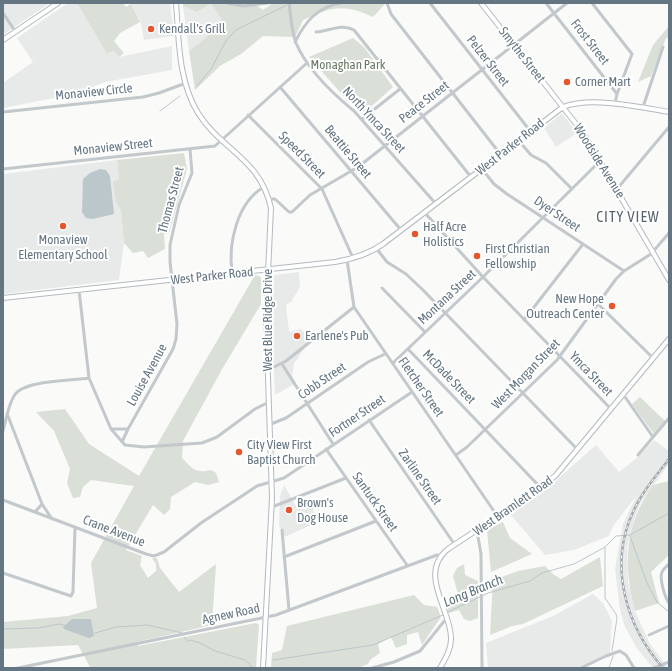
<!DOCTYPE html>
<style>
body{margin:0}
#map{position:relative;width:672px;height:671px;overflow:hidden;background:#fafaf8;font-family:"Asap Condensed",sans-serif}
canvas{display:block}
.frame{position:absolute;inset:0;border:4px solid #657683;pointer-events:none}
</style>
<div id="map">
<canvas width="672" height="671"></canvas>
<div class="frame"></div>
</div>
<script>
const ctx = document.querySelector('canvas').getContext('2d');
ctx.lineJoin = 'round';
function fill(path, color) { ctx.fillStyle = color; ctx.fill(path, 'evenodd'); }
function trace(path, color, width, dash) { ctx.strokeStyle = color; ctx.lineWidth = width; ctx.lineCap = dash ? 'butt' : 'round'; ctx.setLineDash(dash || []); ctx.stroke(path); }
function write(font, color, halo, rows, align = 'center') {
  ctx.font = font + ' "Asap Condensed",sans-serif'; ctx.lineWidth = 4; ctx.setLineDash([]); ctx.textBaseline = 'middle'; ctx.strokeStyle = halo; ctx.fillStyle = color; for (const [text, x, y, turn = 0] of rows) {
    ctx.save(); ctx.translate(x, y); ctx.rotate((+turn || 0) * Math.PI / 180); ctx.textAlign = isNaN(turn) ? turn : align; if (halo) ctx.strokeText(text, 0, 0); ctx.fillText(text, 0, 0); ctx.restore();
  }
}
fill(new Path2D(`
 M3,3H48V4L3,35Z
 M68,3H77L107,54L113,51L119,57L172,46V70L105,82L74,94L3,108V83L33,62L17,38Z
 M133,3H170L174,36L144,40L141,23L131,4Z
 M211,4L223,19L207,30V37L189,51L183,6L197,12Z
 M562,113L577,133L556,147L544,128Z
 M117,160L119,179L116,202L121,210L124,243L119,280L3,294V174Z
 M299,272L300,287L291,302L286,305L289,332L301,329L310,340L294,364L292,376L296,383L275,395L271,314L274,275Z
 M654,440L669,451V464L641,502L634,520L627,547L628,581L635,611L650,644L668,668H653L636,647L625,627L620,610L615,569L623,524L637,495L613,526L609,536L574,550L545,555L511,515L551,485L596,445L619,472L638,457Z
 M284,485L297,508L314,505L313,524L285,537L279,526L280,496Z
 M593,594L603,603L612,621L610,653L579,668H488L486,643L553,616Z`), '#e8e9e9');
fill(new Path2D(`
 M77,3H123L126,7L131,4L140,22L120,33L114,41L124,53L119,57L113,51L107,54Z
 M183,3H234L236,5C246,0 254,3 263,10L273,3H386L373,17C343,3 331,7 303,20L295,37L263,36L241,54L220,66L195,90L189,51L207,37V30L222,19L211,4L197,12L183,6Z
 M669,26V38H666L651,76L638,82L653,45Z
 M353,38L364,47L393,87L364,113L346,99L309,57Z
 M184,153L187,169L169,233L164,234L165,249L148,258L143,251L133,253L124,243L121,210L116,202L113,182L119,179L117,160Z
 M255,275L261,277V304L221,371L183,441L182,458C192,468 195,474 211,470L216,473L219,482L208,485L195,482L171,497L170,509L164,515L153,505L126,550L142,556L140,565L148,578L156,571V564L152,558H157L160,568L179,592L216,564L212,625L137,642L138,646L256,623L259,625L256,668H88L90,667L78,645L3,649V622L68,616L97,608L91,563L134,486L91,480L83,487L80,497L73,498L67,483L70,469L54,431L36,412L65,409L89,444L139,476Z
 M640,397L665,421L654,434L632,404Z
 M669,481V555L651,572L659,603L635,611C623,564 624,526 653,485Z
 M503,522L510,538L532,554L491,572L487,530Z
 M600,557L603,586L523,624L512,626L490,635L493,580L518,571L545,566L553,574L561,579Z
 M464,564L465,575L478,581V618L470,621L464,619L459,610L449,613L447,607L460,601L453,576L457,568Z
 M414,595L424,605L437,607L441,617L422,645L418,632L407,635V644L396,648L391,637L378,644L380,653L370,660L368,664L358,668H271L272,653L282,650L287,626Z`), '#dadfd7');
fill(new Path2D(`
 M100,169L106,170L110,176L114,214L93,219L86,218L82,212L83,179L90,173Z
 M72,619H91L94,636L89,638L64,629L63,627Z`), '#bbc7cb');
trace(new Path2D(`
 M291,4L297,3
 M197,86L211,69L226,41L236,30L287,5
 M160,111L180,96
 M630,536L647,583L657,602L669,612
 M605,547V598L616,614L617,618L612,651
 M448,612L488,593L530,581L542,573L574,564L605,547L616,536L630,535L669,513
 M3,629L38,628L59,624L64,625
 M95,633L116,627L148,625L182,633
 M184,637L188,642L190,640L200,643L215,651L245,660L253,668
 M273,660L373,645L445,614
 M609,668L613,656`), '#bbc7cb', 1);
const secondary = new Path2D(`
 M176,3C179,40 178,80 198,113C222,151 260,158 271,208L266,317L272,498L263,668
 M481,3L584,134L669,280
 M3,40L58,3
 M3,298L335,262C353,259 369,254 383,244L563,107C591,96 640,107 669,112
 M440,668C445,659 451,650 451,639C452,611 417,574 448,549L541,488L556,475L669,339`);
trace(secondary, '#b3babf', 6);
trace(new Path2D(`
 M227,3L243,6L268,3
 M289,3C291,16 291,30 296,43C307,69 332,93 354,111L436,204
 M387,3L391,14L501,155
 M430,3L531,132
 M546,3L617,94
 M592,3L632,54L617,94L615,103
 M3,13L15,31
 M316,32C330,31 341,23 354,30L471,177
 M295,42C305,22 317,7 341,3
 M280,87L401,230
 M643,107L663,47
 M3,112L143,97L159,93L186,83
 M248,115L322,189L353,258
 M362,119L400,89
 M519,141L531,155L546,163L572,189
 M3,169L215,146L307,63
 M482,169L494,184L507,194L624,271
 M617,189L669,127
 M270,199H275L289,212H292L310,195L358,167L567,3
 M425,213L483,277L611,409
 M376,248L387,262L406,274L422,289L578,450
 M347,260L354,307L498,517
 M232,272C228,244 237,202 264,187
 M382,288L425,332
 M79,290L89,378L111,429L125,445L144,447L202,443L217,437L255,409L269,402
 M598,304L653,358
 M524,320L583,244
 M408,349L541,488
 M393,363L483,277L600,161
 M282,364L333,444
 M268,370L286,361L354,307
 M623,394L653,437
 M8,416L42,504L52,519
 M369,420L455,545
 M271,424L286,418L368,362L385,354
 M111,429H128L173,349L176,339L177,324L170,262V245L179,205L192,173L190,149
 M3,431C6,420 8,406 14,396C22,380 72,381 89,378
 M122,442L128,429
 M326,449L407,565
 M456,455L467,447L557,360L616,279L624,271L651,254L669,233
 M638,455L669,418
 M3,500L146,554L154,556L164,552L201,523L257,486L284,478L412,392
 M272,507L346,478
 M35,512L42,504
 M282,530L289,610
 M477,531L481,554L482,668
 M284,557L376,521
 M669,564C667,566 663,569 662,572C659,578 665,598 669,603
 M3,573L71,596L73,592L75,527
 M649,635L669,626
 M18,668L276,615L437,555L440,556
 M372,668L394,662L420,651L446,619
 M581,668L606,656L620,651L626,655L634,668
 M654,668L669,662`), '#c3c8cc', 3);
trace(secondary, '#fff', 4);
const rail = new Path2D(`
 M663,668C626,626 608,566 633,512C642,492 656,476 669,459`);
trace(rail, '#a2aab0', 2.5);
trace(rail, '#fff', 1, [3]);
for (const [x, y, r, color] of [
 [151,29,4,"#e4572e"],
 [567,82,4,"#e4572e"],
 [63,226,4,"#e4572e"],
 [415,234,4,"#e4572e"],
 [477,256,4,"#e4572e"],
 [612,306,4,"#e4572e"],
 [297,336,4,"#e4572e"],
 [239,452,4,"#e4572e"],
 [289,510,4,"#e4572e"]
]) { const dot = new Path2D(); dot.arc(x, y, r, 0, 2 * Math.PI); ctx.fillStyle = color; ctx.fill(dot); trace(dot, '#fff', 1.5); }
write('13px', '#657683', '#fff', [
 ["Kendall's Grill",159,29],
 ["Corner Mart",575,82],
 ["Half Acre",423,227],
 ["Holistics",423,242],
 ["Monaview",63,240,"center"],
 ["Elementary School",63,255,"center"],
 ["First Christian",485,249],
 ["Fellowship",485,264],
 ["New Hope",604,299,"right"],
 ["Outreach Center",604,314,"right"],
 ["Earlene's Pub",305,336],
 ["City View First",247,445],
 ["Baptist Church",247,460],
 ["Brown's",297,503],
 ["Dog House",297,518]
], 'left');
write('13px', '#657683', '#fff', [
 ["Frost Street",590,42,52],
 ["Smythe Street",522,55,52],
 ["Pelzer Street",488,61,52],
 ["Monaview Circle",94,92,-6],
 ["Peace Street",424,102,-38],
 ["North Ymca Street",374,120,47],
 ["Monaview Street",113,147,-6],
 ["West Parker Road",510,147,-38],
 ["Beattie Street",348,152,50],
 ["Speed Street",302,155,45],
 ["Woodside Avenue",599,161,58],
 ["Thomas Street",171,200,-75],
 ["Dyer Street",557,214,34],
 ["West Parker Road",212,276,-6],
 ["Montana Street",447,297,-43],
 ["West Blue Ridge Drive",268,320,-90],
 ["West Morgan Street",526,374,-46],
 ["Ymca Street",591,374,46],
 ["Louise Avenue",147,375,-61],
 ["McDade Street",449,377,46],
 ["Cobb Street",322,381,-34],
 ["Fletcher Street",421,387,55],
 ["Fortner Street",357,416,-34],
 ["Zarline Street",420,477,55],
 ["Santuck Street",375,502,55],
 ["West Bramlett Road",513,506,-35],
 ["Crane Avenue",114,531,21],
 ["Agnew Road",231,614,-12]
]);
write('13px', '#687a64', '#fff', [
 ["Monaghan Park",348,65]
]);
write('italic 14px', '#60757c', '#fff', [
 ["Long Branch",473,591,-23]
]);
ctx.letterSpacing = '1px';
write('15px', '#57646e', '#fff', [
 ["CITY VIEW",628,217]
]);
ctx.letterSpacing = '0px';
</script>
